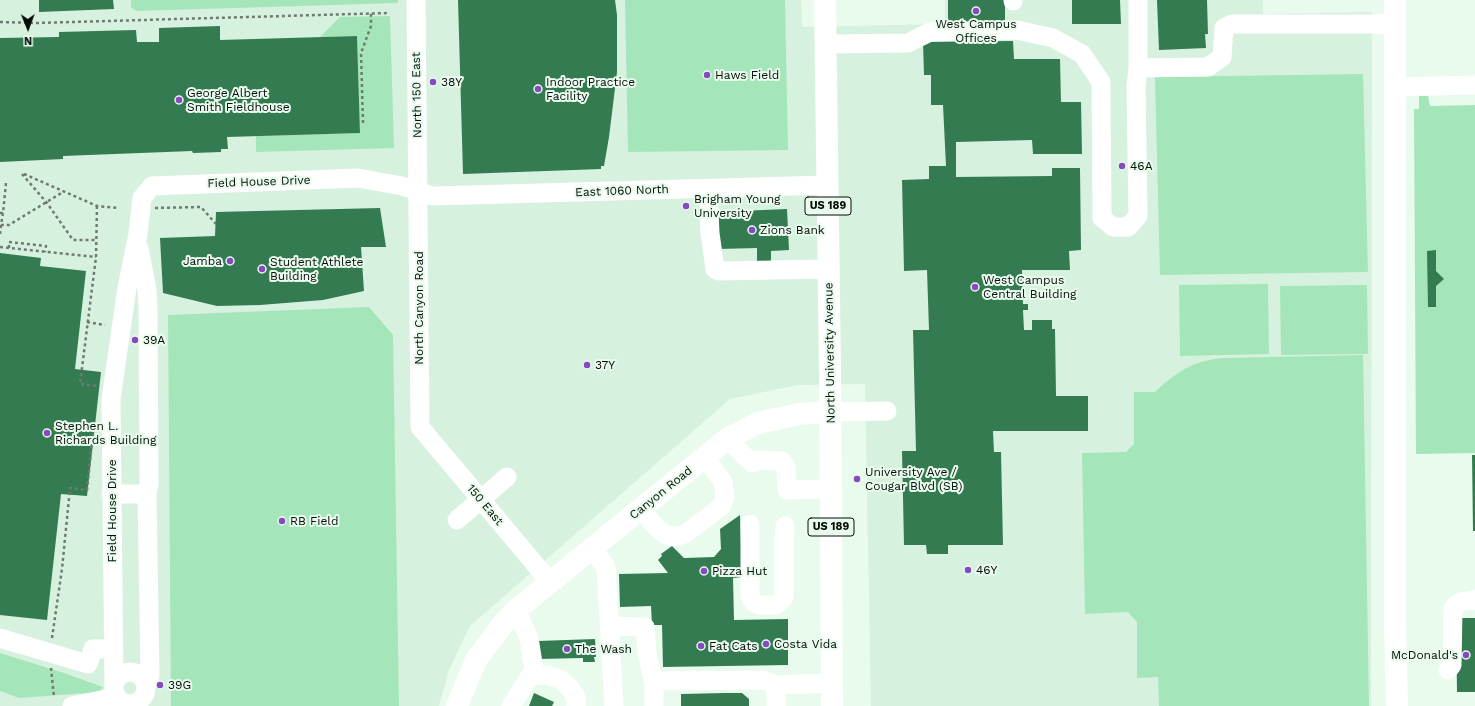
<!DOCTYPE html>
<style>
body{margin:0}
#map{position:relative;width:1475px;height:706px;overflow:hidden;background:#e8fbed;font-family:"Work Sans",sans-serif}
canvas{display:block}
.north{position:absolute;left:8px;top:8px;width:40px;height:40px;-webkit-text-stroke:3px #e8fbed;paint-order:stroke;rotate:179deg;font-size:11px;font-weight:700;line-height:16px;text-align:center;color:#070d09}
.north::after{content:'';display:block;margin:auto;width:14px;height:18px;background:#070d09;clip-path:polygon(50% 0,100% 100%,50% 72%,0 100%)}
</style>
<div id="map">
<canvas width="1475" height="706"></canvas>
<div class="north">N</div>
</div>
<script>
const ctx = document.querySelector('canvas').getContext('2d');
ctx.lineJoin = 'round';
function fill(path, color) { ctx.fillStyle = color; ctx.fill(path, 'evenodd'); }
function trace(path, color, width, dash) { ctx.strokeStyle = color; ctx.lineWidth = width; ctx.lineCap = dash ? 'butt' : 'round'; ctx.setLineDash(dash || []); ctx.stroke(path); }
function write(font, color, halo, rows, align = 'center') {
  ctx.font = font + ' "Work Sans",sans-serif'; ctx.lineWidth = 4; ctx.setLineDash([]); ctx.textBaseline = 'middle'; ctx.strokeStyle = halo; ctx.fillStyle = color; for (const [text, x, y, turn = 0] of rows) {
    ctx.save(); ctx.translate(x, y); ctx.rotate((+turn || 0) * Math.PI / 180); ctx.textAlign = isNaN(turn) ? turn : align; if (halo) ctx.strokeText(text, 0, 0); ctx.fillText(text, 0, 0); ctx.restore();
  }
}
fill(new Path2D(`
 M0,0H801L802,27L945,24V0H1263V14L1372,12L1371,706H871L865,384L798,385L730,399L470,626L449,670L439,706H0Z`), '#d7f1df');
fill(new Path2D(`
 M131,0H398V3L136,11L131,7Z
 M625,0H785L788,150L628,152Z
 M390,16L394,148L256,152V136L360,133L357,36L320,37L340,17Z
 M1363,74L1368,272L1160,275L1155,77Z
 M1419,95L1428,96L1430,106L1475,105V453L1416,454L1414,109H1419Z
 M1268,284L1269,354L1180,356L1179,285Z
 M1367,285L1368,354L1281,355L1280,286Z
 M369,307L393,335L399,706H171L168,315Z
 M1363,355L1369,706H1159L1158,677L1137,678V622L1128,612L1085,614L1082,453L1126,452L1134,444V392H1155C1176,372 1194,360 1224,358Z
 M0,653L61,672L103,687L99,692L19,698L0,691Z`), '#a4e6b9');
fill(new Path2D(`
 M39,0H113L114,9L39,12Z
 M458,0H615L617,15V72L609,137L604,166H601V169L463,174Z
 M948,0H1005V21L948,22Z
 M1072,0H1120L1121,24H1072Z
 M1157,0H1207L1208,34H1205L1206,48L1159,50Z
 M220,26V40L357,36L360,133L227,137L228,149H221V152L193,153L192,151L63,156V159L0,162V38L59,37V32L136,30L137,42H159V28Z
 M1013,41L1014,59H1060L1061,102H1081L1082,154H1033L1032,140L956,142V177L1052,176V168H1080L1081,250L1069,251L1070,270H1022L1023,304H1028V310H1023L1024,330H1032V320H1052V329H1055L1056,396H1088V431H993L994,452H1001L1003,545H948V554H927L926,545H904L902,451H916L913,330H929L927,270L904,271L902,180L929,179V166H946L943,105H931V75H924L923,42Z
 M380,208L386,247H361L364,291L323,300L260,305L217,306L163,293L160,238L215,236L216,212Z
 M787,209L789,250L771,251V263H757V248L718,249L716,212Z
 M1436,250V271L1444,279L1436,286V307H1428L1427,251Z
 M0,253L41,258L40,266L86,271L75,369L101,372L87,496L61,494L47,620L0,615Z
 M1472,455H1475V531H1473Z
 M740,515L742,577L733,578L734,620L788,619V665L663,667L662,625H652L651,606L620,607L619,574L668,573L658,560L662,556L661,554L672,546L684,558L714,557L721,549L720,529Z
 M1456,618H1475V692H1457Z
 M595,639L596,657H594L595,662H583V658L539,659L538,641Z
 M534,693L554,702L552,706H529Z
 M725,693H742L749,699V706H681V694Z`), '#357b51');
trace(new Path2D(`
 M0,22L37,23L389,13
 M363,123L361,53L371,26V13
 M22,174L47,203L73,240H96
 M24,174L97,206L119,208
 M97,206L96,257L80,384L98,386
 M155,208L201,207L216,224
 M0,213H3L6,183
 M3,213L1,225H9L63,192
 M0,234L1,225
 M0,247L96,257
 M9,248V242L46,246L45,252
 M87,322L105,325
 M52,638L62,569L70,488L87,490L94,423
 M51,668L54,697`), '#6f7b72', 2.5, [3, 3]);
trace(new Path2D(`
 M416,0L420,427L550,582
 M1013,0V1
 M826,44L908,43L930,32L1017,30L1053,38L1082,54L1101,82L1102,218L1113,227H1128L1138,216L1136,87L1138,68V0
 M1138,68L1208,67L1222,57L1224,28L1232,24H1395
 M1395,87L1475,85
 M708,189L710,233L715,269L719,271L829,269
 M139,248L147,290L148,308L149,484L147,494L150,675L146,687
 M831,412L887,411
 M727,439L752,463L758,460L782,461L786,467L787,490L831,489
 M111,494H147
 M641,508C653,523 662,543 685,534L722,506L725,496L723,482L705,457
 M457,520L507,477
 M750,524V596L753,602L759,605H776L781,601L784,597V539L785,526
 M592,548L606,567L614,706
 M516,610L529,638L535,676
 M609,626L645,627L647,653L654,684V706
 M0,638L88,664L93,649H113
 M1448,670L1452,665L1453,609C1458,600 1466,601 1475,600
 M114 688a16 16 0 1 1 32 0a16 16 0 1 1-32 0Z
 M653,681L764,680L776,685
 M114,687L111,399L127,288L138,234L142,198L152,186L358,178L402,186L433,196L827,185
 M72,706L116,697
 M511,706L530,676L549,675L561,680L569,687L576,697V706
 M776,706V685L832,683`), '#fff', 19);
trace(new Path2D(`
 M1395,0V626L1397,706
 M457,706L476,660L504,623L516,610L727,439L758,423L799,414L831,412`), '#fff', 22);
trace(new Path2D(`
 M825,0L830,372L832,706`), '#fff', 22);
for (const [x, y, r, color] of [
 [976,11,4,"#864ac0"],
 [707,75,4,"#864ac0"],
 [433,82,4,"#864ac0"],
 [538,89,4,"#864ac0"],
 [179,100,4,"#864ac0"],
 [1122,166,4,"#864ac0"],
 [686,206,4,"#864ac0"],
 [752,230,4,"#864ac0"],
 [230,261,4,"#864ac0"],
 [262,269,4,"#864ac0"],
 [975,287,4,"#864ac0"],
 [135,340,4,"#864ac0"],
 [587,365,4,"#864ac0"],
 [47,433,4,"#864ac0"],
 [857,479,4,"#864ac0"],
 [282,521,4,"#864ac0"],
 [968,570,4,"#864ac0"],
 [704,571,4,"#864ac0"],
 [766,644,4,"#864ac0"],
 [701,646,4,"#864ac0"],
 [567,649,4,"#864ac0"],
 [1466,655,4,"#864ac0"],
 [160,685,4,"#864ac0"]
]) { const dot = new Path2D(); dot.arc(x, y, r, 0, 2 * Math.PI); ctx.fillStyle = color; ctx.fill(dot); trace(dot, '#e8fbed', 1.5); }
for (const [x, y, w] of [
 [828,206,46],
 [831,527,46]
]) { const box = new Path2D(); box.roundRect(x - w / 2, y - 9, w, 18, 3); ctx.fillStyle = '#e8fbed'; ctx.fill(box); trace(box, '#070d09', 1); }
write('bold 11px', '#070d09', null, [
 ["US 189",828,206],
 ["US 189",831,527]
]);
write('12px', '#070d09', '#e8fbed', [
 ["West Campus",976,24,"center"],
 ["Offices",976,38,"center"],
 ["Haws Field",715,75],
 ["38Y",441,82],
 ["Indoor Practice",546,82],
 ["Facility",546,96],
 ["George Albert",187,93],
 ["Smith Fieldhouse",187,107],
 ["46A",1130,166],
 ["Brigham Young",694,199],
 ["University",694,213],
 ["Zions Bank",760,230],
 ["Jamba",222,261,"right"],
 ["Student Athlete",270,262],
 ["Building",270,276],
 ["West Campus",983,280],
 ["Central Building",983,294],
 ["39A",143,340],
 ["37Y",595,365],
 ["Stephen L.",55,426],
 ["Richards Building",55,440],
 ["University Ave /",865,472],
 ["Cougar Blvd (SB)",865,486],
 ["RB Field",290,521],
 ["46Y",976,570],
 ["Pizza Hut",712,571],
 ["Costa Vida",774,644],
 ["Fat Cats",709,646],
 ["The Wash",575,649],
 ["McDonald's",1458,655,"right"],
 ["39G",168,685]
], 'left');
write('12px', '#070d09', '#e8fbed', [
 ["North 150 East",417,95,-91],
 ["Field House Drive",259,182,-2],
 ["East 1060 North",622,191,-2],
 ["North Canyon Road",419,308,-90],
 ["North University Avenue",830,353,-91],
 ["Canyon Road",661,493,-39],
 ["150 East",485,505,50],
 ["Field House Drive",112,511,-90]
]);
</script>
